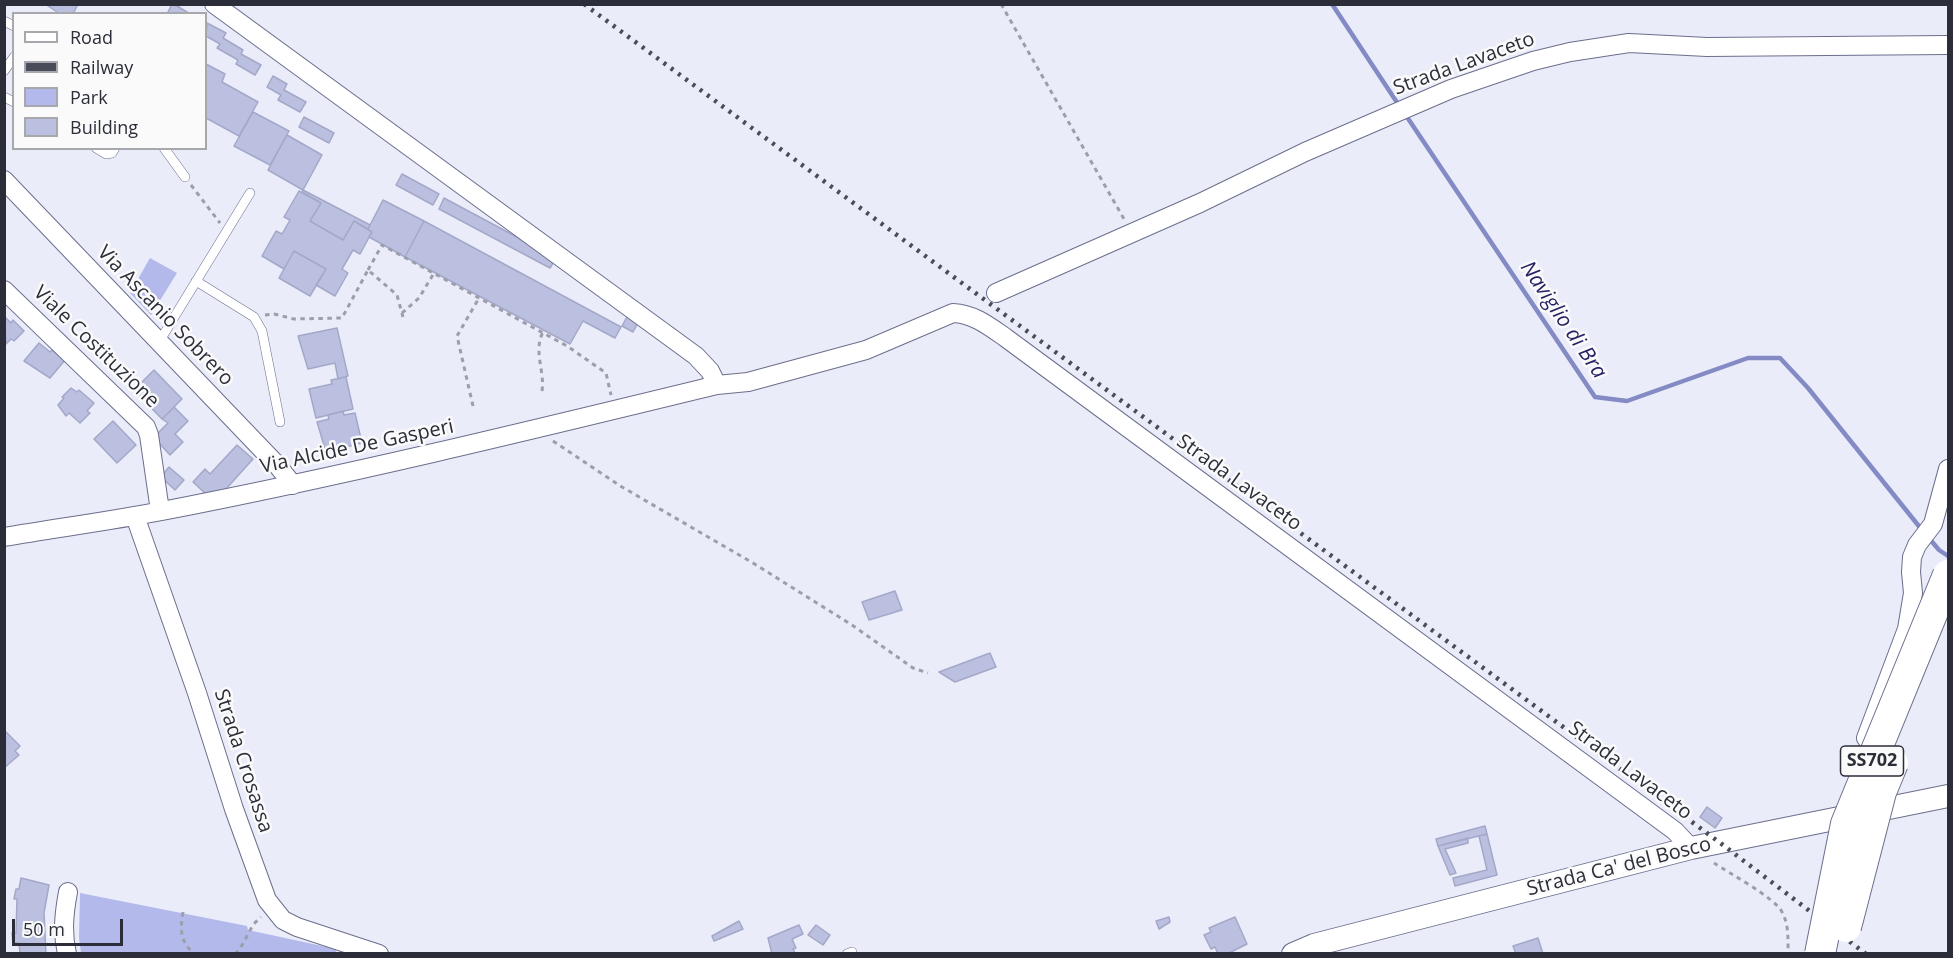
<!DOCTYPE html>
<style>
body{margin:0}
#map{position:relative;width:1953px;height:958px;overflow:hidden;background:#eaecfa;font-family:"Open Sans",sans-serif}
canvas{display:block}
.frame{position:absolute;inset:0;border:6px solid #2b2d39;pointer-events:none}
.legend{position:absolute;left:12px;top:12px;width:195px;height:138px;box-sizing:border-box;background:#fafafa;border:2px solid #a7a8ad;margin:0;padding:8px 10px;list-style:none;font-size:18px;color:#2b2d39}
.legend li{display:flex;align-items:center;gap:12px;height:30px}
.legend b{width:30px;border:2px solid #a7a8ad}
.scale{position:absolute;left:12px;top:919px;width:111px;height:27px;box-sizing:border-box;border:3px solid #2b2d39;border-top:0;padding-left:8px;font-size:18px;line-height:21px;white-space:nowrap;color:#2b2d39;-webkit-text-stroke:4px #fafafa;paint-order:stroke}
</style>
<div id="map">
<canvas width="1953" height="958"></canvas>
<div class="frame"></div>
<ul class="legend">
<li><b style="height:8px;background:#fff"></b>Road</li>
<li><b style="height:8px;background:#4a4c59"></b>Railway</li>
<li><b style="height:16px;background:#b3b9eb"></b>Park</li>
<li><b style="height:16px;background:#bbc0e0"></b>Building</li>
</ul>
<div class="scale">50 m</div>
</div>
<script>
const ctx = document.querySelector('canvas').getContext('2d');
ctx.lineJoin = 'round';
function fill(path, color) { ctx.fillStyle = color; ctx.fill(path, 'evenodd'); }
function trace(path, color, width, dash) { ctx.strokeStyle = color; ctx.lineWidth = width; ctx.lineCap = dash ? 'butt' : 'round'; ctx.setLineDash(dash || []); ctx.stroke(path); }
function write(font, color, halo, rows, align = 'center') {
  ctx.font = font + ' "Open Sans",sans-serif'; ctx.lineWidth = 5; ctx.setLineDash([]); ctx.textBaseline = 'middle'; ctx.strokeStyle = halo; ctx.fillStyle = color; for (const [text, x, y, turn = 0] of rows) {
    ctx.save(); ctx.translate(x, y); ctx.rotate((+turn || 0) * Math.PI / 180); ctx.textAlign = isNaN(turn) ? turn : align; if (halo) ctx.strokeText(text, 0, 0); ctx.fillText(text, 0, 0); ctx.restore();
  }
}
fill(new Path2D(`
 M150,258L177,273L151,315L130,293Z
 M80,893L247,926L248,930L336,949V953H81L79,938Z`), '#b3b9eb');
trace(new Path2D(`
 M1332,4L1400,107
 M1405,114L1595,397L1627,401L1748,358H1780L1808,388L1922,530
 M1928,537L1939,550L1948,556`), '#848ac3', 4.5);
const building = new Path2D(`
 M45,4H78L73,14H60Z
 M172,4H174L190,14H167Z
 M207,23L226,33L223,38L243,50L241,54L261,65L255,75L236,64L238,60L217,48L220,44L206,36Z
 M206,64L225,74L222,82L258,102L239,136L206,118Z
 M273,76L287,84L284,90L306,102L300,112L278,100L281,95L267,87Z
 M253,112L289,131L270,165L234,146Z
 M304,117L334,133L329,143L299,127Z
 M287,135L322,155L303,190L268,170Z
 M402,174L439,194L433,205L396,185Z
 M303,190L370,225L368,229L354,221L343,240L310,221L321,203L302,192Z
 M299,191L321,203L310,221L343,240L354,221L372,232L360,254L353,250L342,269L348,273L335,296L316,285L326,269L294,251L284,269L262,256L276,231L282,234L290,220L284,217Z
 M444,198L556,258L550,268L439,209Z
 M383,200L424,221L405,257L369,237L372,232L368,229Z
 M424,221L621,327L615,338L583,321L570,344L405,257Z
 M294,251L326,269L310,296L279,278Z
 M628,315L639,321L633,332L622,326Z
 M4,316L11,323L13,320L24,331L14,341L11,339L6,344Z
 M337,328L348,376L338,379L335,363L308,369L298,336Z
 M39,343L50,352L52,350L65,360L50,378L24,361Z
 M154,370L182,399L162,419L134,390Z
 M346,377L353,409L316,418L309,389L332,384L331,380Z
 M71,388L77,392L79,390L94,403L87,411L90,413L80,423L69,413L66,416L58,405L64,398L62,397Z
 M174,407L188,421L175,434L183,442L170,455L159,443L157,434L168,423L162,419Z
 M343,411L344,415L355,413L362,443L326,452L317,422L329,419L328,415Z
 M113,421L136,445L117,463L94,439Z
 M237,445L253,459L226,489L229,492L207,495L193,482L205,469L210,474Z
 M169,467L184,480L175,490L161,477Z
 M895,591L902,610L869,620L862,602Z
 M990,653L996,667L955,682L939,672Z
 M4,730L20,746L15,751L19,755L4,768Z
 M1707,807L1722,818L1715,828L1700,817Z
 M1485,826L1487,834L1438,846L1436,839Z
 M1487,834L1497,875L1455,886L1453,878L1487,870L1479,836Z
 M1468,838V843L1445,849L1456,873L1450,875L1438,846Z
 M21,878L49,885L44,913L46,954H20L19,943H13L12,933H16L17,899H14L16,889H19Z
 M1169,917L1170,922L1159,929L1156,921Z
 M1235,917L1247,944L1227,954H1218L1215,947L1211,949L1204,935L1211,932L1209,928Z
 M739,921L743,929L714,941L712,936Z
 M799,925L803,934L792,939L796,948L793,949L795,953L772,954L768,938Z
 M816,925L830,935L823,945L808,935Z
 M1538,938L1543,954H1516L1513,946Z`);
fill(building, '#bbc0e0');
trace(building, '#a4a8c8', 1.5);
const service = new Path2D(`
 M4,21L14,26
 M4,71L14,57
 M4,97L14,102
 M96,148L106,154L112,153L115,148
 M164,148L185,177
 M196,281L254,317L262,331L280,422
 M159,342L250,193
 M847,954L852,952`);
const minor = new Path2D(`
 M214,4L696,356L710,371L717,385
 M4,180L278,466L293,485
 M4,290L146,427L149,435L160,511
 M996,293L1200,203L1305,152L1451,89L1533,61L1570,52L1629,43L1707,47L1948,45
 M135,516L197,693L234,809L267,900L283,920L297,927L379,954
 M4,537C57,528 110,521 162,511C348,475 532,430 717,385L748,382L866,350L953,313C974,314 989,326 1006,338L1675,831L1691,848
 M1866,738L1907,629L1913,593L1911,572L1912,557L1917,545L1933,524L1948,469
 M67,954C62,932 64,914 68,892`);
const tertiary = new Path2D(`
 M1293,954L1314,945L1691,848L1948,796`);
trace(service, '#6b6f8c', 10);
trace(minor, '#6b6f8c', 20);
trace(tertiary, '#6b6f8c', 24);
trace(new Path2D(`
 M1001,4L1124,219
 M191,185L220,223
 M368,270L382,245L567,346L606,373L611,395
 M402,313L419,298L434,273
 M265,315L274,314L294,319L342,318L368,270L397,295L403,317
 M542,391C545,371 533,351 543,332
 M473,406L457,336L479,298
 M553,441L622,487L753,563L852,625L913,668L928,673
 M1714,863C1729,873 1775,898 1782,912C1789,925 1788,939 1788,954
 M183,912C180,930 180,941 194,954
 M235,954C247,942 248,927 261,917`), '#9c9eab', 3, [4.5, 4.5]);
trace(service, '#fff', 9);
trace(minor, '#fff', 18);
trace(tertiary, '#fff', 22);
trace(new Path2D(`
 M584,4L1719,842L1866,954`), '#4a4c59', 4.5, [3, 6]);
const trunkBridge = new Path2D(`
 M1846,927L1881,792L1893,763
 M1820,954L1846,824L1948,575`);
trace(trunkBridge, '#6b6f8c', 32, []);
trace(trunkBridge, '#fff', 30);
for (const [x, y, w] of [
 [1872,761,63]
]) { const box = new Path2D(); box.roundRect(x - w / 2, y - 15, w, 30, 4.5); ctx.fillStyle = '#fafafa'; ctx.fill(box); trace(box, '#2b2d39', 1.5); }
write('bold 18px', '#2b2d39', null, [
 ["SS702",1872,761]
]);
write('20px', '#2b2d39', '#fafafa', [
 ["Strada Lavaceto",1464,64,-20],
 ["Via Ascanio Sobrero",165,316,46],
 ["Viale Costituzione",96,347,44],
 ["Via Alcide De Gasperi",357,447,-12],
 ["Strada Lavaceto",1239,483,36],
 ["Strada Crosassa",243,761,72],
 ["Strada Lavaceto",1630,771,37],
 ["Strada Ca' del Bosco",1619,867,-14]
]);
write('italic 21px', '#252165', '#fafafa', [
 ["Naviglio di Bra",1563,320,56]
]);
</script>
